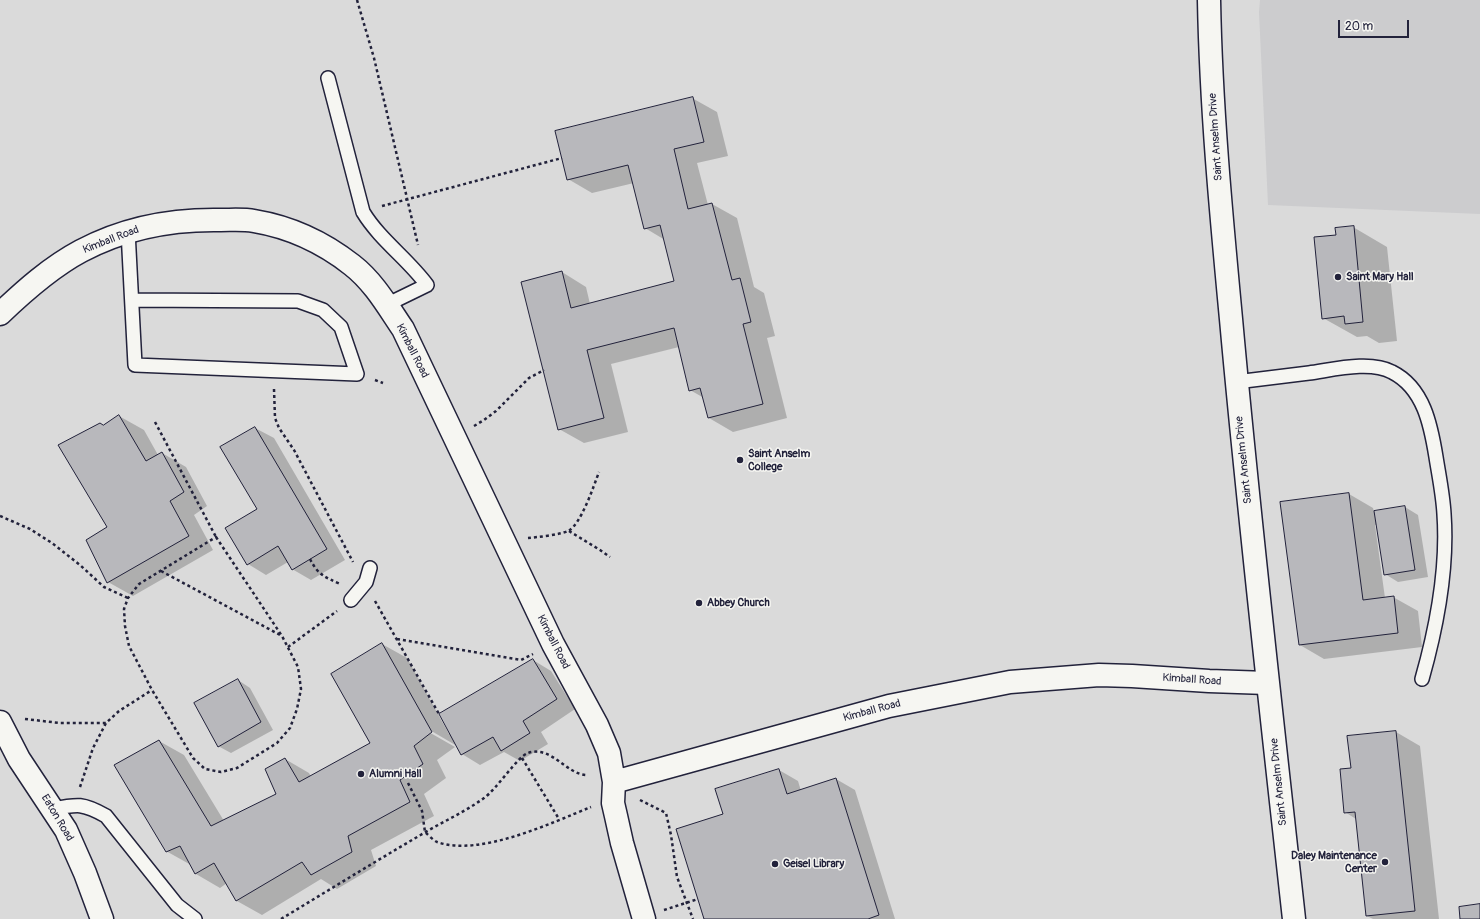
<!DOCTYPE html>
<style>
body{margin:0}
#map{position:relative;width:1480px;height:919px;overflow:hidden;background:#e9e9e7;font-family:Pangolin,sans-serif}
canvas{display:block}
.scale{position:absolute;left:1338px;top:20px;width:71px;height:18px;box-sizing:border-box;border:2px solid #22223b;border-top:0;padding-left:5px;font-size:12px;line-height:14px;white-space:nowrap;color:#22223b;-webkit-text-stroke:3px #f6f6f2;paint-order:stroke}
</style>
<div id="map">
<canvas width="1480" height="919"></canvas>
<div class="scale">20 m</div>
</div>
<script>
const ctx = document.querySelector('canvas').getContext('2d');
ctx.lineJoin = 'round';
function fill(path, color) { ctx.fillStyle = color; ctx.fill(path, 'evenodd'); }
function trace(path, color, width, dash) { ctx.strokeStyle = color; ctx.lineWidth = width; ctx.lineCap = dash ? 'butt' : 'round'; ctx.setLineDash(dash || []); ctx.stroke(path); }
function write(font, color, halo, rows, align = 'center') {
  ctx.font = font + ' Pangolin,sans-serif'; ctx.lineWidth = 3; ctx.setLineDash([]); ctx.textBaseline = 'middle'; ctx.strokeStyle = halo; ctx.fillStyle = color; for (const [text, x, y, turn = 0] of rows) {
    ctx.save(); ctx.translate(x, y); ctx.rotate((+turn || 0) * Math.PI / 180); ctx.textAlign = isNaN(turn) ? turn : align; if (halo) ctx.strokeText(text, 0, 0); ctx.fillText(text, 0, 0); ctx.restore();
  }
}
fill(new Path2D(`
 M0,0H1480V919H0Z`), '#dadada');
fill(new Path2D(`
 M1260,0H1480V214L1268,205L1259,12Z`), '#ccccce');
fill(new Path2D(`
 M692,98L717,112L728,156L697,163L708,205L712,204L737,218L754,287L764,293L775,336L767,338L787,418L733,432L709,418L704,398L690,390L679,347L611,364L628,432L584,443L559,429L562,272L586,287L590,304L675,282L665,240L645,228L634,183L592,193L568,179Z
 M1353,227L1387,247L1397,341L1379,343L1367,336L1357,337L1323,318L1337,236Z
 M119,416L144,430L158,455L162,453L186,467L207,506L194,515L213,550L133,596L108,582L87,540L108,527L103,426Z
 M255,428L274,438L345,560L311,580L292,569L288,562L266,575L248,564L259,509Z
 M1349,494L1373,508L1374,512L1405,507L1418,515L1428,577L1398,582L1385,574L1377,525H1375L1385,598L1393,597L1418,611L1422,647L1324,659L1300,645Z
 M382,644L407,658L449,734L533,660L551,671L575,709L541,732L548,744L520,761L504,752L480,765L462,754L457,746L428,729L427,731L455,747L437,760L446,778L424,794L434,816L371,850L376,866L337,889L321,879L262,915L237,901L227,883L220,888L196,874L191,865L166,851L159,741L184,755L224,821L277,795L285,759L309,773L311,777L371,743Z
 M238,680L250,688L273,730L231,753L218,746Z
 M1396,732L1420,746L1439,919H1373L1367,916L1356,819L1345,812L1352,769Z
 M779,770L798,781L801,791L836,779L855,790L895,919H705L724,815Z`), '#0003');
const building = new Path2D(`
 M693,97L704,142L674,149L688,209L712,203L732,280L740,278L751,322L743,324L763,404L708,418L700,388L689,391L674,328L587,350L604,418L558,430L521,282L562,271L571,308L674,281L660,225L644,229L628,165L567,180L555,131Z
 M1354,226L1363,322L1345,324L1344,316L1322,319L1314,237L1336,235L1335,228Z
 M119,415L146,461L162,452L184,492L170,501L189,536L107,583L86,540L107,527L58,445L100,423L103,425Z
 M255,427L327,549L292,570L278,546L247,565L225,528L257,509L220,447Z
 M1349,493L1363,600L1394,596L1398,633L1299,645L1280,502Z
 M1405,506L1415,570L1384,575L1374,511Z
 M382,643L432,732L414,746L423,764L400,780L410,802L348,836L352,852L311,875L302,862L236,901L214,863L195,874L180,846L166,852L114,765L159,740L211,826L276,794L265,769L285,758L299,782L370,743L331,674Z
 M533,659L557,699L523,721L530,733L501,751L493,737L461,755L439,714Z
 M238,679L261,722L218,747L194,703Z
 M1396,731L1415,911L1366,916L1355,812L1344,813L1340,769L1351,768L1347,736Z
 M779,769L787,794L836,778L879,915L868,919H704L676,829L723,814L715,789Z
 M1480,904V919H1460L1459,907Z`);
fill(building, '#b8b8bc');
trace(building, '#22223b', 1);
const service = new Path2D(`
 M328,78L363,212C380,240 408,259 427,285L386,305
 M128,231L135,365L357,374L341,327L323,310L298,301L132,300
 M1236,382C1260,379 1284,376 1309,373C1332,370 1370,360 1392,372C1424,388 1431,426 1436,457C1439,476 1443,495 1444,514C1448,569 1437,626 1422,679
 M351,600L366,582L370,568
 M52,809C78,804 83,803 106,816L177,905L195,919`);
const minor = new Path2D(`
 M0,314C25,290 51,267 81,251C124,228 172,219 221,220C232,220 243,219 254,221C290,227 324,243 352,265C374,282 388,307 403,329L553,644L597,725L609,753L614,782L613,803L616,816L622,843L644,919
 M0,722L19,759L66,830L85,873L102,919
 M614,782L889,706L1010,682L1099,675L1132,676L1209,681L1267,683`);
const tertiary = new Path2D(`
 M1209,0C1211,107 1221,213 1231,319C1249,519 1272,719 1294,919`);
trace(service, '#22223b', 16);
trace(minor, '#22223b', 25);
trace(tertiary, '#22223b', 25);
trace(new Path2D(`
 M357,0L374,58L418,245
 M382,206L562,158
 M375,380L383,383
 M274,389L275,418L279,428L294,450L353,562
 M155,422L216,537
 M474,426L484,420L496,411L529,378L544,370
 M0,516L30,529L52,543L80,565L104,587L128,598
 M569,531L600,550L610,557
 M216,537L282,636L298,667L301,689L297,709L290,728L277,743L237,768L221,772L205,769L193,758L152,690L129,646L125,626L124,609L128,598L139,584Z
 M528,538C538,537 559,535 568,531C581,525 594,485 599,472
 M310,559C318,575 325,577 340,584
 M161,571L282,636
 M375,601L439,714
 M397,639L521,660L533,654
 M288,647L337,611
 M25,719L60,723H106
 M522,758L559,819
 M408,783L422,811L425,832C428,835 433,840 437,842C480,857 551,823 591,807
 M80,787L93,748L106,723L119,711L152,690
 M640,800L666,813L671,835L677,877L693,919
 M664,910L698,899
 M281,919C329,890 376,861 424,833C444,821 465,812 484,798C497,789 517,757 528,753C551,745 566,774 586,775`), '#22223b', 2.5, [3, 3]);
trace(service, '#f6f6f2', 13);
trace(minor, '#f6f6f2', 22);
trace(tertiary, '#f6f6f2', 22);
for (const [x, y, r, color] of [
 [1338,277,4,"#22223b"],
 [740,460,4,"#22223b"],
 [699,603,4,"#22223b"],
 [361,774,4,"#22223b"],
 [1385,862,4,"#22223b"],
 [775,864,4,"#22223b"]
]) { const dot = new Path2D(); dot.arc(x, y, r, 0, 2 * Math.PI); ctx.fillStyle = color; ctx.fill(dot); trace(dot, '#f6f6f2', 1.5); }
write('11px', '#22223b', '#f6f6f2', [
 ["Saint Anselm Drive",1216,137,-94],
 ["Kimball Road",111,240,-21],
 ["Kimball Road",412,351,63],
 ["Saint Anselm Drive",1244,460,-96],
 ["Kimball Road",553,642,63],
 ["Kimball Road",1192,680,4],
 ["Kimball Road",872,711,-15],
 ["Saint Anselm Drive",1279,782,-96],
 ["Eaton Road",57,818,59]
]);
write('bold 11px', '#22223b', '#f6f6f2', [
 ["Saint Mary Hall",1346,277],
 ["Saint Anselm",748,454],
 ["College",748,467],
 ["Abbey Church",707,603],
 ["Alumni Hall",369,774],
 ["Daley Maintenance",1377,856,"right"],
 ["Center",1377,869,"right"],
 ["Geisel Library",783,864]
], 'left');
</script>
